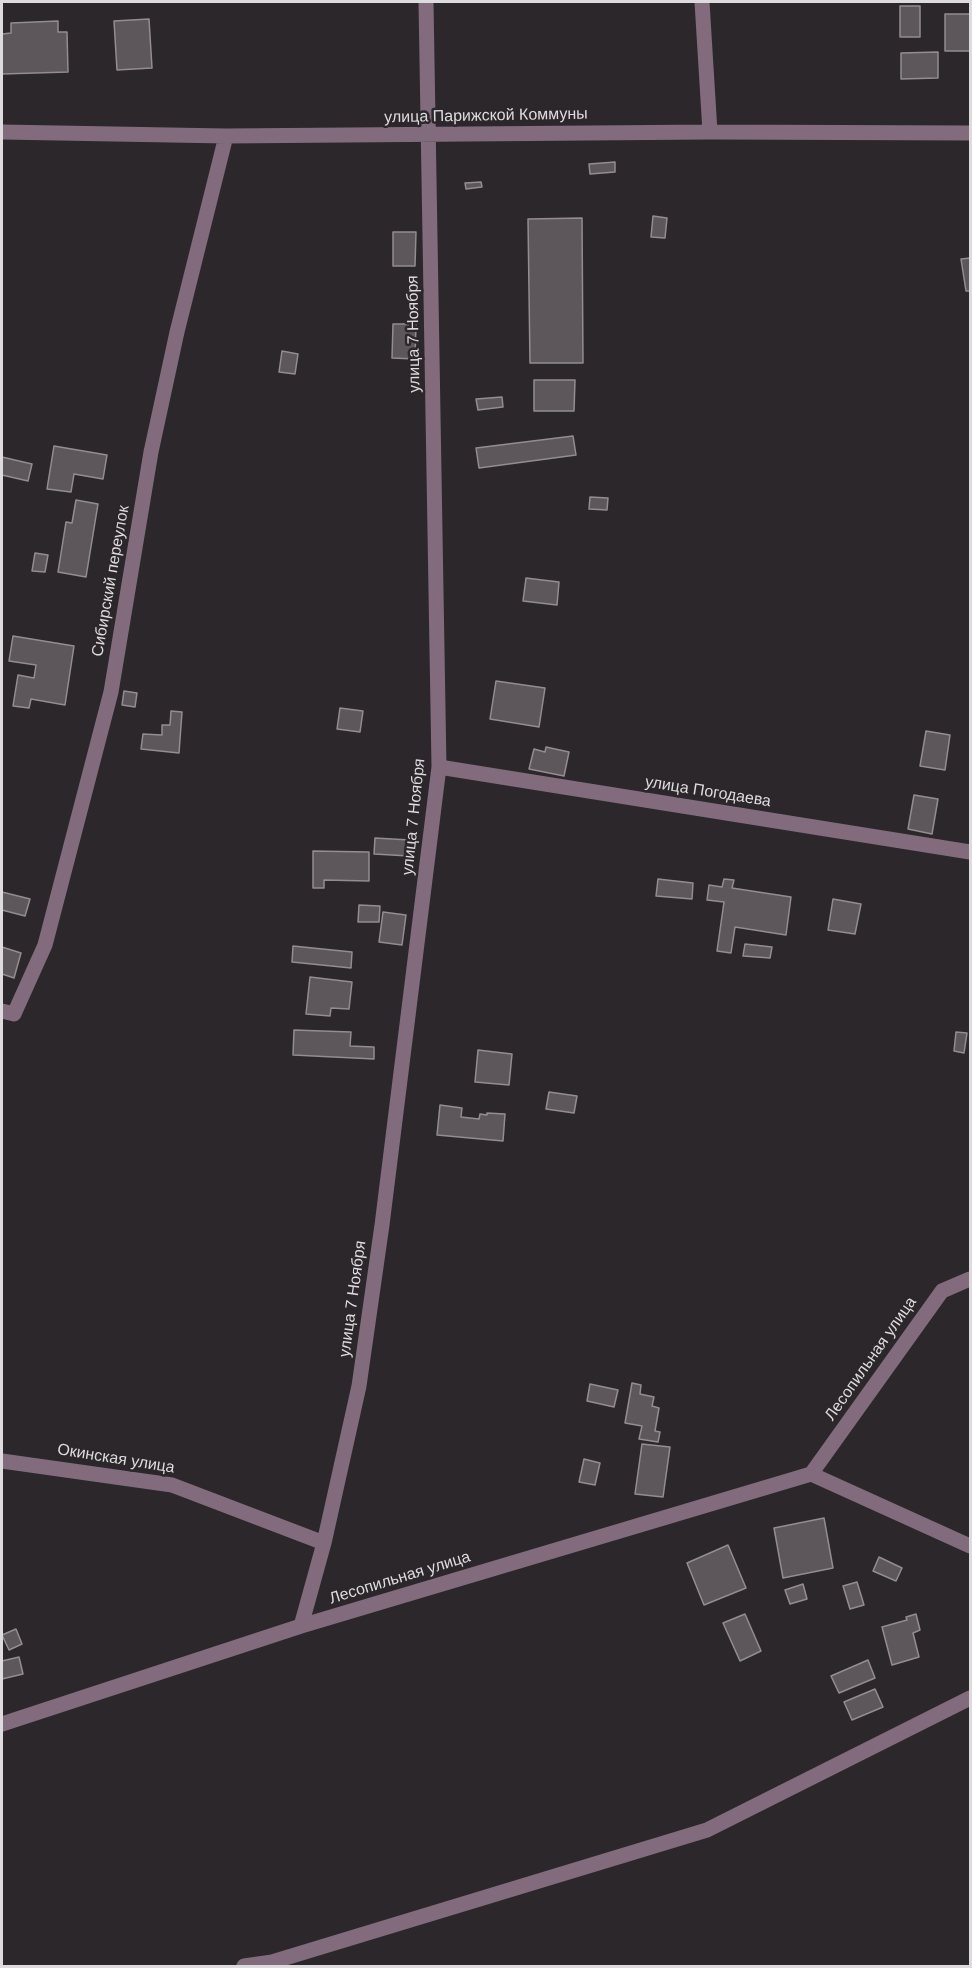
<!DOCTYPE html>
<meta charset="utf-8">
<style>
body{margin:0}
#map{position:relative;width:972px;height:1968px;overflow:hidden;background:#2b272b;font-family:Helvetica,sans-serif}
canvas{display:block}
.frame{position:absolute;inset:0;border:3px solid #dedbde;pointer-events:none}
</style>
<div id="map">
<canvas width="972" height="1968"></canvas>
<div class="frame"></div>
</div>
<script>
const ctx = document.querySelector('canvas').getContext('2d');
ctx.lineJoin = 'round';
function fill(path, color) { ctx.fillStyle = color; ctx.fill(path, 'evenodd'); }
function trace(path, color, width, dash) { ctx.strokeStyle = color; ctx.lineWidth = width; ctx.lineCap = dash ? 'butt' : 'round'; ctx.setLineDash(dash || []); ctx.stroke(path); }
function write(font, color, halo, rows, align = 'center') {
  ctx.font = font + ' Helvetica,sans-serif'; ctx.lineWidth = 5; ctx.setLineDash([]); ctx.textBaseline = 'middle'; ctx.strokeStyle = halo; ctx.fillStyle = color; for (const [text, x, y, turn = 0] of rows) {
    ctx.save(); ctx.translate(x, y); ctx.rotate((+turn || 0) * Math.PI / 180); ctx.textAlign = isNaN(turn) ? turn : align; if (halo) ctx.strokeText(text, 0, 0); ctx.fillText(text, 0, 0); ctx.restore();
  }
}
const building = new Path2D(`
 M900,6H920V37H900Z
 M945,14H970V51H945Z
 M149,19L152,68L117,70L114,21Z
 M58,21V32H67L68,72L2,74V34L11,33V23Z
 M938,52V78L901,79V53Z
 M615,162V172L590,174L589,164Z
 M481,182L482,187L466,189L465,183Z
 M653,216L667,218L665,238L651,237Z
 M582,218L583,363H530L528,219Z
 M393,232H416L415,266H393Z
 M970,258V291H966L961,259Z
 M393,324H416L415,359L392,358Z
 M282,351L298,354L295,374L279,372Z
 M534,380H575L574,411H534Z
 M502,397L503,407L478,410L476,399Z
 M573,436L576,455L479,468L476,448Z
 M54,446L107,455L103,479L74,474L71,492L47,489Z
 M2,457L32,464L28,481L2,475Z
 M590,497L608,498L607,510L589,509Z
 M76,500L98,504L86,577L58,572L66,522L72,523Z
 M35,553L48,555L45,572L32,571Z
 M526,578L559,582L557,605L523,601Z
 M13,636L74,646L65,705L31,699L29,708L13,706L18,675L34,678L36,665L9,661Z
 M496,681L545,688L539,727L490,719Z
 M124,691L137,693L135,707L122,705Z
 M340,708L363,711L360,732L337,729Z
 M171,711L182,712L179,753L141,749L143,734L162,735V725H170Z
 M926,731L950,735L945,770L920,766Z
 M546,747L569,752L564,776L529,769L534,749L545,752Z
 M914,795L938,799L932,834L908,829Z
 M375,838L410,840L409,856L374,854Z
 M313,851L369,852V881L324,880V888H313Z
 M658,879L693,883L692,899L656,896Z
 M724,879L734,880L732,888L791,897L786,935L735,927L731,953L717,951L724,902L707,900L709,885L722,887Z
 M2,892L30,899L25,916L2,910Z
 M833,899L861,904L855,934L828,930Z
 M359,905L380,906L379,922H358Z
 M383,912L406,915L402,945L379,942Z
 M745,944L772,947L770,958L743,956Z
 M293,946L352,952L351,968L292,962Z
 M2,947L21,953L14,978L2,974Z
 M310,977L352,982L349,1009L331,1008L330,1016L306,1014Z
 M294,1030L351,1032L350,1046L374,1047V1059L293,1055Z
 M956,1032L967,1033L964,1053L954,1051Z
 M478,1050L512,1054L509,1085L475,1082Z
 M549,1092L577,1096L574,1113L546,1109Z
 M440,1105L462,1108L461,1117L479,1119L480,1114L487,1115V1113L505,1114L503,1141L437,1135Z
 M632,1383L641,1385L640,1394L654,1397L652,1406L659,1408L655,1431L660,1432L658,1442L639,1439L642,1426L625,1423Z
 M590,1384L618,1390L614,1407L587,1401Z
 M642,1444L670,1447L663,1497L635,1494Z
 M584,1459L600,1463L595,1485L579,1482Z
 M824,1518L833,1568L783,1578L774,1528Z
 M728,1545L746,1588L704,1605L687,1563Z
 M879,1557L902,1568L896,1581L873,1571Z
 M857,1582L864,1605L850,1609L843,1586Z
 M803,1584L807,1599L790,1604L785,1590Z
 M745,1614L761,1651L740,1661L723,1623Z
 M916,1614L920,1630L913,1633L919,1657L892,1665L882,1627L907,1620L906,1617Z
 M16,1629L22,1644L9,1650L2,1635Z
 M19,1657L23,1674L2,1679V1661Z
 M868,1660L875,1678L839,1693L831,1676Z
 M875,1689L883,1707L852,1720L844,1702Z`);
fill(building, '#5d575c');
trace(building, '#938d92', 1.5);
trace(new Path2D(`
 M702,2L710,132
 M2,132L226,136L710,132L970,133
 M439,767L970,852
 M2,1011L14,1014L45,945L111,692L151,452L177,332L226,136
 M2,1461L172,1485L324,1543
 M811,1474L970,1546
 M301,1626L324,1543L359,1386L382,1225L439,767L426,2
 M2,1724L301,1626L811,1474L942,1291L970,1279
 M244,1966L272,1962L707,1830L970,1698`), '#816b7d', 15);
write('16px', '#dedbde', '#2b272b', [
 ["улица Парижской Коммуны",486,116,-1],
 ["улица 7 Ноября",414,334,-91],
 ["Сибирский переулок",111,581,-80],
 ["улица Погодаева",708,792,9],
 ["улица 7 Ноября",414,817,-84],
 ["улица 7 Ноября",353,1299,-82],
 ["Лесопильная улица",871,1359,-55],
 ["Окинская улица",116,1459,9],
 ["Лесопильная улица",400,1578,-17]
]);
</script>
